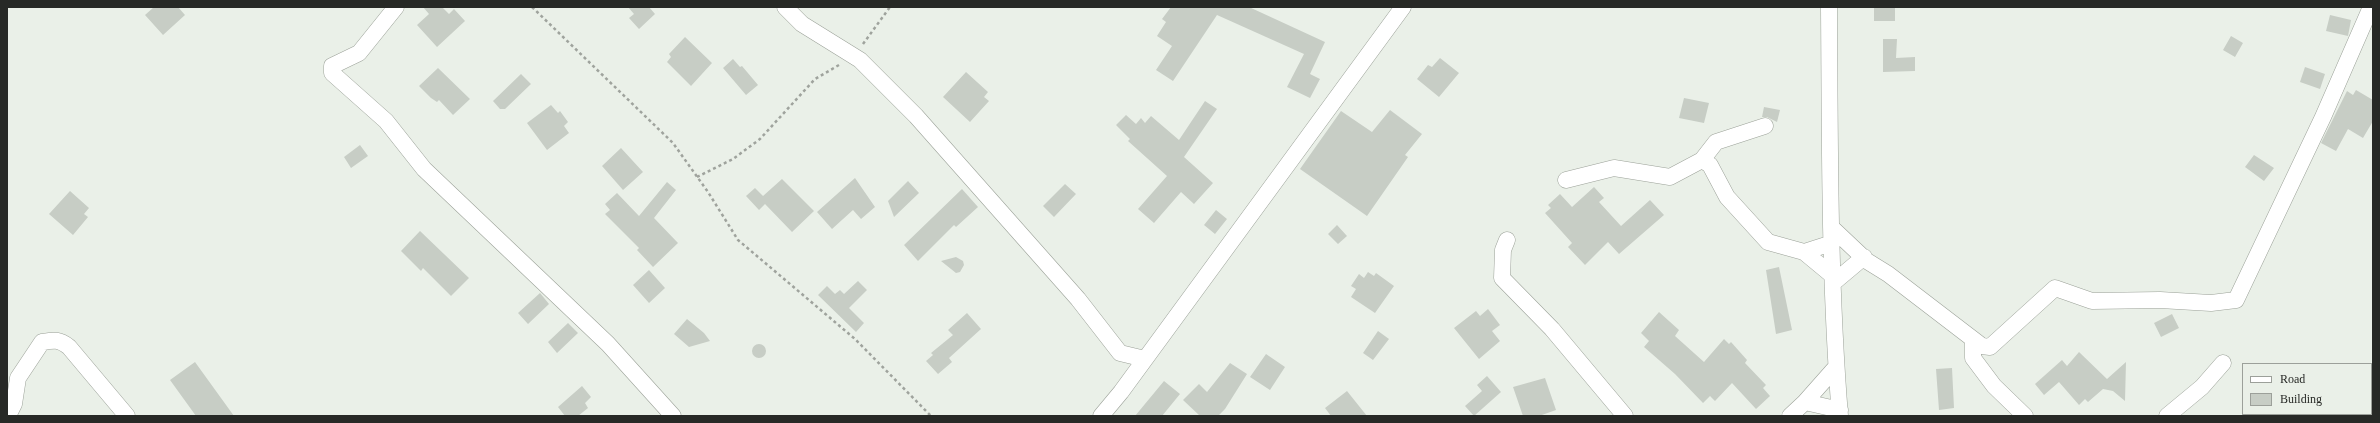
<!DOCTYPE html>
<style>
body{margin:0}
#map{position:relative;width:2380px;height:423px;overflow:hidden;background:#eaf0e8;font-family:Georgia,serif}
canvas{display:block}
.frame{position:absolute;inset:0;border:8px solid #272926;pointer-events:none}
.legend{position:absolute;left:2242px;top:363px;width:130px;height:52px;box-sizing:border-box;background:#eaf0e8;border:1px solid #9ca09a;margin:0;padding:5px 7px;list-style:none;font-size:12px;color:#272926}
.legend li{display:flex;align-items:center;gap:8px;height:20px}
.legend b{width:20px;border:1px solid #9ca09a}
</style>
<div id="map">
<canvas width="2380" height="423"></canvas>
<div class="frame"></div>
<ul class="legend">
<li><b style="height:5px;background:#fff"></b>Road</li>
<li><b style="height:11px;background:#c7cdc5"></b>Building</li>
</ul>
</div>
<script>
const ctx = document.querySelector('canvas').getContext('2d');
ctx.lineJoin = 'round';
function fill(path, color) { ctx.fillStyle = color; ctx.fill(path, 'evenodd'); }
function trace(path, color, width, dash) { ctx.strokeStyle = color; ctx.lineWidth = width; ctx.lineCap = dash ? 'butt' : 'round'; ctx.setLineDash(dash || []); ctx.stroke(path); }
fill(new Path2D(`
 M154,7H178L185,15L163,35L145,15Z
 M423,7H442L449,14L454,9L465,21L437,47L417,25L429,14Z
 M628,7H649L655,14L639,29L629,18L634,14Z
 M1171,7H1249L1325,42L1310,74L1320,79L1310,98L1287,87L1304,54L1217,15L1173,81L1156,70L1172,46L1157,36L1166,22L1162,19Z
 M1874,7H1895V21H1874Z
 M2330,15L2351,20L2348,36L2326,31Z
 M2231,36L2243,43L2235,57L2223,50Z
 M685,37L712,63L691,86L667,62L671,57L669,54Z
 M1883,39H1897L1896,58L1915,57V71L1883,72Z
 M1440,58L1459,73L1439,97L1417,79L1428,65L1432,67Z
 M733,59L740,67L742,66L758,85L746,95L723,68Z
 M2305,67L2325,74L2320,89L2300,82Z
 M438,68L470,99L453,115L439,100L437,102L431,98L419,86Z
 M966,72L988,92L984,97L989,101L970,122L943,97Z
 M521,74L531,84L505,109H500L493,101Z
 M2356,90L2373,100V121L2363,138L2348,129L2336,151L2321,143L2347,91L2353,95Z
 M1684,98L1709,103L1704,123L1679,118Z
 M1205,101L1217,109L1184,157L1213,183L1194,204L1181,192L1154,223L1138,209L1167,176L1128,141L1130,139L1116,125L1126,115L1136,124L1141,118L1145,123L1151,116L1179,140Z
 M551,105L558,113L560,111L568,122L564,126L569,133L547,150L527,123Z
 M1764,107L1780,110L1777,122L1767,117H1762Z
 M1390,110L1422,134L1405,155L1408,157L1367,216L1300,169L1341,111L1372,132Z
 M360,145L368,156L351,168L344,157Z
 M621,148L643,172L623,190L602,166Z
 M2254,155L2274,168L2264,181L2245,167Z
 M855,178L875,207L861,219L853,210L832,229L817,212Z
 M782,179L814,211L792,232L765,204L759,210L746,196L755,188L763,196Z
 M908,181L919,193L894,217L888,201Z
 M667,182L676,190L654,218L678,243L653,267L637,250L639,248L605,214L610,210L605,204L617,193L639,216Z
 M1065,184L1076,194L1054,217L1043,206Z
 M1594,187L1604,198L1599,202L1621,226L1650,200L1664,215L1619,254L1608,242L1585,265L1568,247L1572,243L1545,213L1551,208L1548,205L1560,194L1572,207Z
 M962,189L978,207L956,227L954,225L918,261L904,245Z
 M70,191L89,208L84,214L88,217L73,235L49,214Z
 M1216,210L1227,219L1215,234L1204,225Z
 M1337,225L1347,236L1338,244L1328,234Z
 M420,231L469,278L451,296L423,268L421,271L401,251Z
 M956,257L963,261L964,265L960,272L956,273L941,261Z
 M1779,267L1792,330L1776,334L1766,270Z
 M649,270L665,288L649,303L633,285Z
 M1368,272L1374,276L1376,273L1394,286L1375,313L1351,297L1356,289L1351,286L1359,274L1364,278Z
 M858,281L867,290L849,308L864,323L856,332L818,295L827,286L835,294L840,290L844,294Z
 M540,293L549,304L528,324L518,313Z
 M1488,309L1500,325L1492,331L1500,341L1479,359L1454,328L1476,311L1480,316Z
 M1659,312L1679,330L1675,336L1704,362L1724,339L1729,344L1731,342L1747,360L1745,363L1766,385L1763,388L1770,396L1756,409L1732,383L1715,401L1710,396L1703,403L1675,374L1644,347L1649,341L1641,333Z
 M967,313L981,329L949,358L952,362L938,374L926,361L933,355L931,353L953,335L948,330Z
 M2172,314L2179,328L2161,337L2154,323Z
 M687,319L704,333L710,341L689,347L674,334Z
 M568,323L578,333L557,353L548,342Z
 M1378,331L1389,339L1373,360L1363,353Z
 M752 351a7 7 0 1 1 14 0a7 7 0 1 1-14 0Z
 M2079,352L2107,379L2126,362L2125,401L2113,391L2103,389L2088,402L2085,399L2079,405L2059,382L2044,395L2035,384L2062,360L2067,366Z
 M1266,354L1285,367L1270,390L1250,377Z
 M195,362L234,416H196L170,380Z
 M1230,363L1247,374L1225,409L1218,416H1200L1183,400L1199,384L1207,392Z
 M1952,368L1954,408L1939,410L1936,369Z
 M1487,376L1501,392L1474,416L1465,406L1482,391L1477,385Z
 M1545,378L1556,410L1539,416H1523L1513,387Z
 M1164,381L1180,394L1162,416H1135Z
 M582,386L591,397L585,403L588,408L578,416H565L558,407Z
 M1347,391L1367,416H1331L1325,408Z`), '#c7cdc5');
const minor = new Path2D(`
 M396,7L359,53L332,66V73L386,121L424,169L608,344L673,416
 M785,7L802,24L860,60L916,116L1078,299L1120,353L1145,359
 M1829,7C1830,143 1829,280 1840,416
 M1702,160L1716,142L1765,126
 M1566,180L1614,168L1670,177L1702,160L1710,165L1727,197L1768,242L1804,252
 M1831,227L1867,261L1888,274L1982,346L1990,347L2055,288L2092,301L2160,300L2211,303L2236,300L2323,117L2371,7
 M1507,240L1503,250L1502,278L1552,329L1625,416
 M1832,243L1804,252L1833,276
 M1833,283L1864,257
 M1973,340V358L1994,386L2025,416
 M1836,367L1805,402L1840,410
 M8,416L14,404L18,378L42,342C54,340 59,339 69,347L127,416
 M1101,416L1121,392L1403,7
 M1790,416L1805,402
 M2167,416L2202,387L2223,363`);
trace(minor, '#9ba198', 17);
trace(new Path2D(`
 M532,7L673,143L708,192L738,240L855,339L931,416
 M863,44L890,7
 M697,177L733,159L760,139L815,79L839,65`), '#9fa39d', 2.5, [3, 3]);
trace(minor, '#fff', 16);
const rail = new Path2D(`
 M2371,413L2373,408`);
trace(rail, '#70736f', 4.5);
trace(rail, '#eaf0e8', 3, [9]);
</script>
